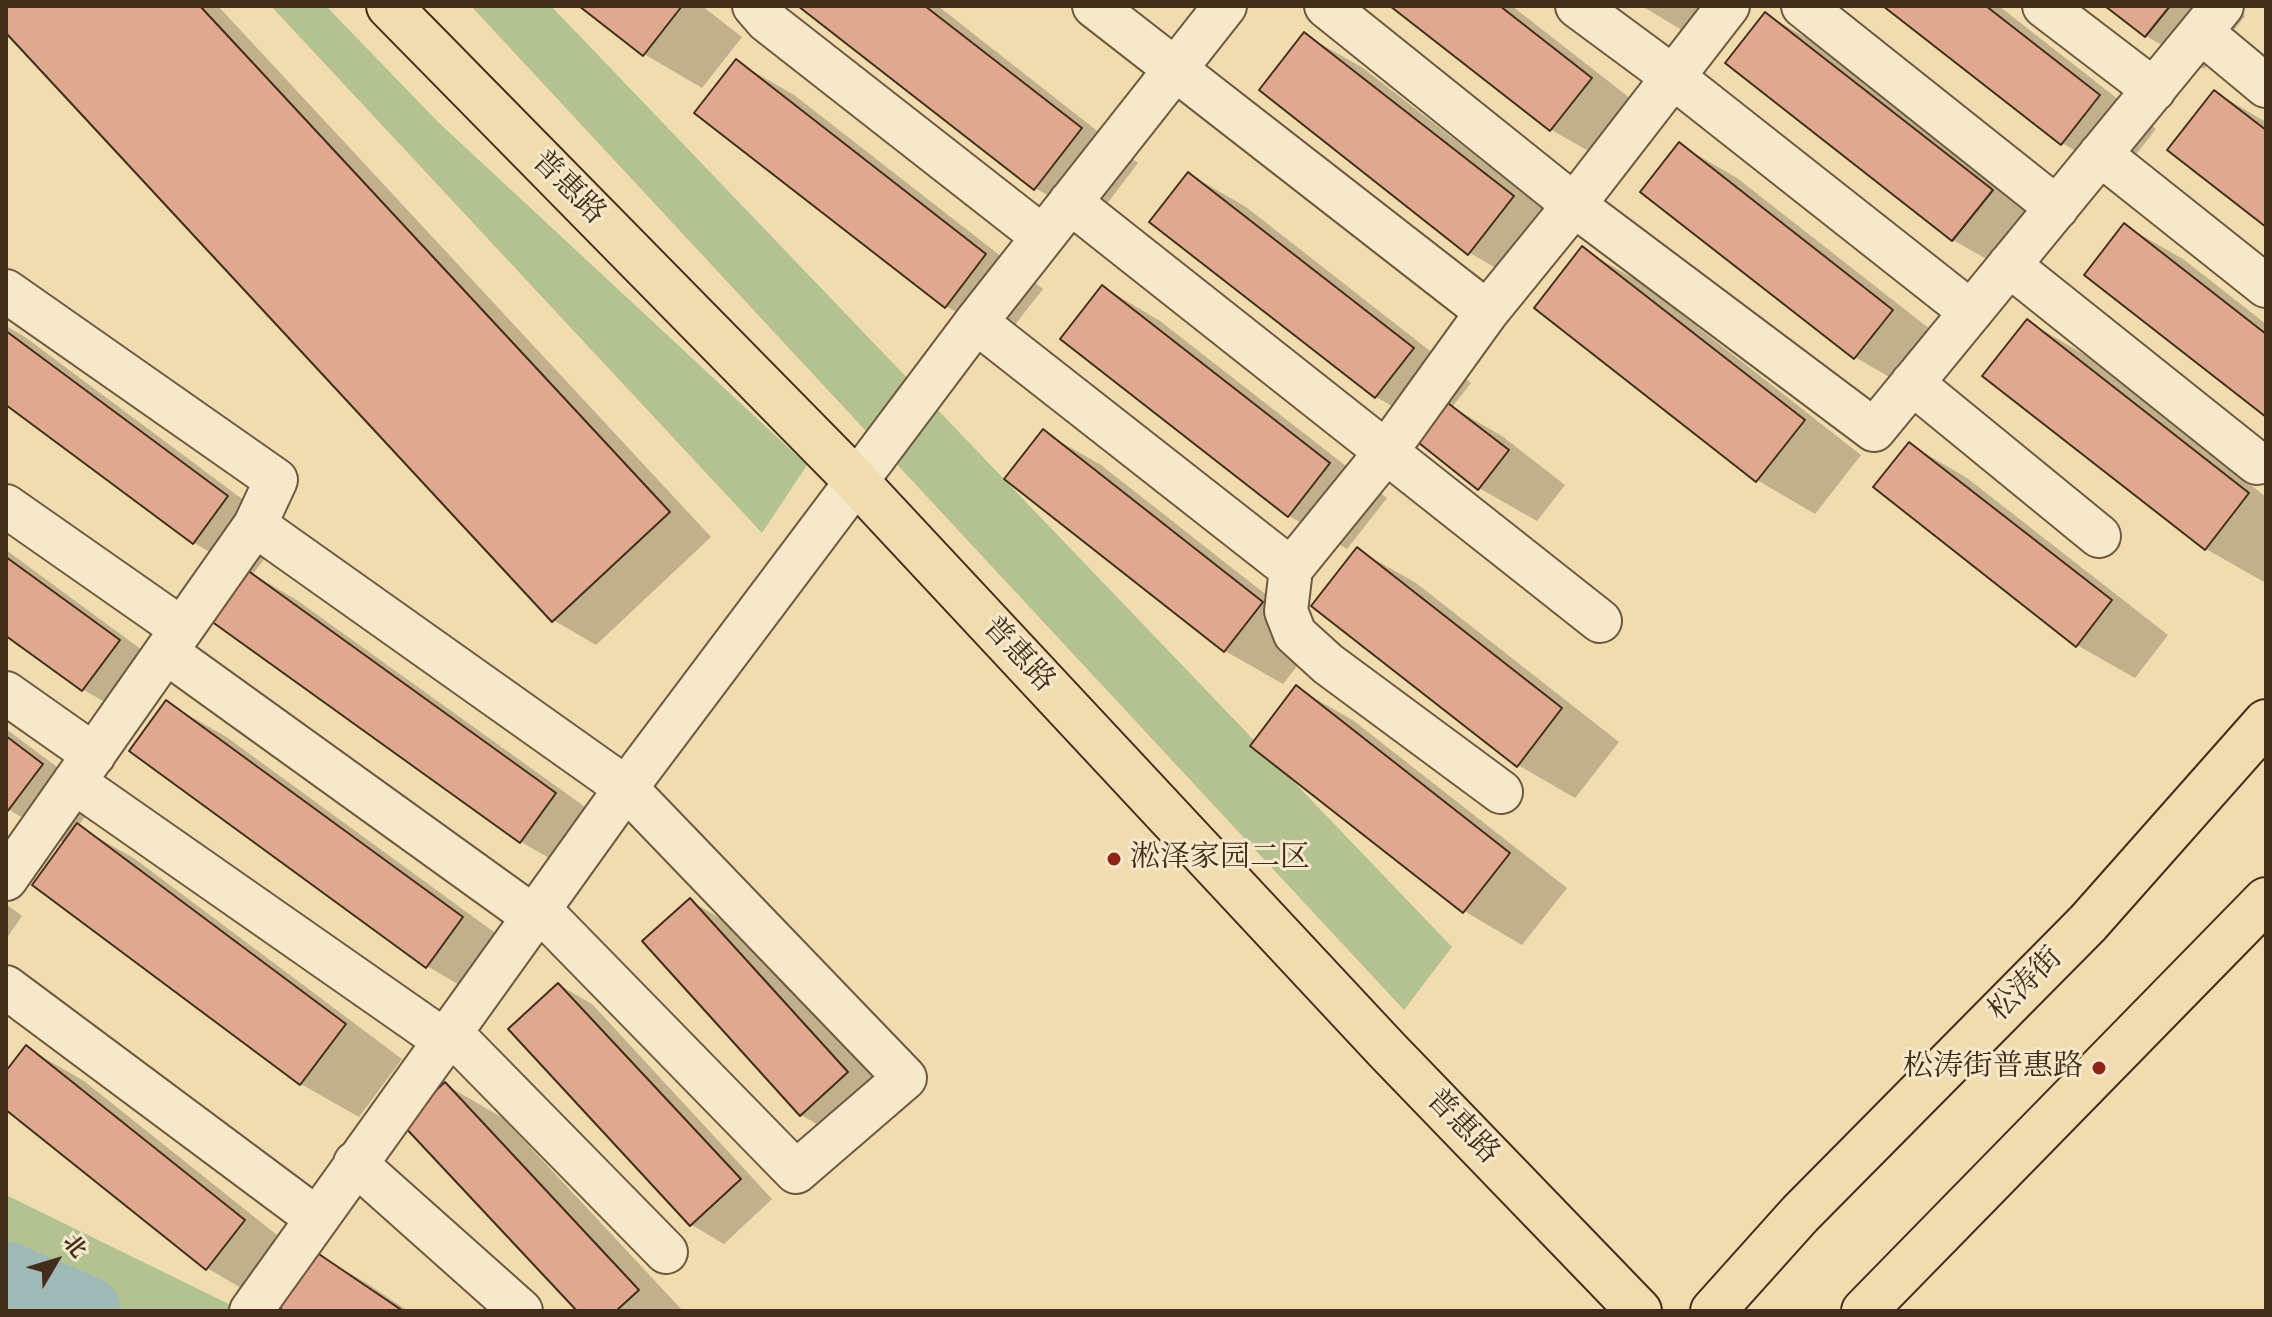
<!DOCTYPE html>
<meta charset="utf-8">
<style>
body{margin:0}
#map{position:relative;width:2272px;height:1317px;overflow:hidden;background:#f1dcaf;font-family:"IM FELL French Canon","Noto Serif SC",serif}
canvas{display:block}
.frame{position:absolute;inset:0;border:8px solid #422d1a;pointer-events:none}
.north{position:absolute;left:16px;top:1221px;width:80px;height:80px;-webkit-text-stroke:6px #f6e8cb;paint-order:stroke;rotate:52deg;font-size:22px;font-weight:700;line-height:32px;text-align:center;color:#422d1a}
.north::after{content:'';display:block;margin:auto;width:28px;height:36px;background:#422d1a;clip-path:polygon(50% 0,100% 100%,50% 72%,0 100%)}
</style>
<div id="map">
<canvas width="2272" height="1317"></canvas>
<div class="frame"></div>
<div class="north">北</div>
</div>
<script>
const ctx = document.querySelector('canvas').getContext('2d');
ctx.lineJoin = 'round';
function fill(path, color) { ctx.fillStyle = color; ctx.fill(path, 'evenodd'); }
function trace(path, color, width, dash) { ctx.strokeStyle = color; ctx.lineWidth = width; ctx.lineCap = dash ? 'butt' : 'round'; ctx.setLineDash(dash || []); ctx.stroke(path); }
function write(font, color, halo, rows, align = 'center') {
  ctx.font = font + ' "IM FELL French Canon","Noto Serif SC",serif'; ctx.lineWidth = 6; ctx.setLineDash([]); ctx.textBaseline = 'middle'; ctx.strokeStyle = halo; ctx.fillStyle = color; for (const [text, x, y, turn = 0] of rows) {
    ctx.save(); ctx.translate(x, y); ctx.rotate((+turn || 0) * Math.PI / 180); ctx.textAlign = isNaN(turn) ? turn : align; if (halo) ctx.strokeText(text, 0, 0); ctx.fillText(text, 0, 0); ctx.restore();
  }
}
fill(new Path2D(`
 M271,6H326L438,122L807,465L762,533Z
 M471,6H551L1452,947L1404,1010Z
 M6,1195L235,1307L241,1311H128L6,1262Z`), '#b3c290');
fill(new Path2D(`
 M6,6H218L711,537L596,645L553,620L6,30Z
 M582,6H702L742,37L702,88L644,54Z
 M801,6H938L1138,163L1093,222L1035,188Z
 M1394,6H1512L1649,113L1609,163L1552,130Z
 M1642,6H1743L1710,47Z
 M1887,6H1999L2156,129L2119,176L2062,143Z
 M2109,6H2232L2245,16L2204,69L2146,36Z
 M1766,14L1823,48L2050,224L2011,273L1953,240L1728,63Z
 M1305,35L1363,68L1571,230L1527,286L1470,253L1261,90Z
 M737,62L794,95L1043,289L1003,340L946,306Z
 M2215,92L2266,122V224Z
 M1680,145L1737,178L1949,344L1913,391L1855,357Z
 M1189,174L1246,207L1471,383L1452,407L1502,436L1565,485L1537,521L1479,488L1427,426L1376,397L1152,221Z
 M2125,226L2183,259L2266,324V415Z
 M1582,249L1640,282L1861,455L1815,514L1757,480Z
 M1103,287L1160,321L1387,498L1347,549L1289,516Z
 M2027,321L2085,355L2266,497V579L2264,582L2206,549Z
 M6,326L25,337L285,531L253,574L298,601L613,827L579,875L521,842L207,615L239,569L194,543L6,403Z
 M1043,432L1101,465L1320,637L1283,684L1225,651L1006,479Z
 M1909,444L1967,478L2168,635L2135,678L2077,645Z
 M6,550L176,675L141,723L84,690L6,633Z
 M1358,550L1416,583L1619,742L1575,798L1518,765Z
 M1297,688L1354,721L1567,888L1522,945L1464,911Z
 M167,703L225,736L520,951L485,1000L427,966L132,751Z
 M6,729L99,798L78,826L135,859L402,1059L359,1117L301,1084L65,843L6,808Z
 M690,901L748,934L904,1106L859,1148L801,1115Z
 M6,904L22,916L6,939Z
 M559,985L592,1004L772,1199L724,1244L692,1225L510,1030Z
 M27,1048L84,1081L302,1255L265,1302L207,1268L6,1107V1074Z
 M446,1085L503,1118L683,1311H579Z
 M311,1251L368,1284L408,1311H288Z`), '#0003');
trace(new Path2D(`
 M6,1277L86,1311`), '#9fb9b6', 70);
const building = new Path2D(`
 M6,6H200L670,512L552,622L6,33Z
 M579,6H682L643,56Z
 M798,6H925L1082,128L1034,190Z
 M1390,6H1500L1592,78L1550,131Z
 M1883,6H1986L2100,95L2061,145Z
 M2105,6H2170L2145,37Z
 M1765,12L1993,190L1952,241L1725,63Z
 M1304,32L1514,196L1468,255L1259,90Z
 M736,59L986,254L945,308L694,113Z
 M2214,90L2266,130V227L2167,150Z
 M1679,142L1893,310L1854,359L1640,192Z
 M1188,172L1414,348L1375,398L1149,222Z
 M2124,223L2266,334V417L2084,275Z
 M1582,246L1805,420L1756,482L1534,308Z
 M1102,285L1330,463L1288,517L1060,339Z
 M2027,319L2249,493L2205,550L1982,376Z
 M6,331L228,496L193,544L6,405Z
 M1444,400L1509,450L1478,490L1414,439Z
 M1043,429L1263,602L1224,652L1004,479Z
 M1909,442L2112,600L2076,647L1873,487Z
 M1357,547L1562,708L1517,767L1311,606Z
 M6,557L120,640L82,691L6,636Z
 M240,565L556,793L520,843L204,616Z
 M1296,685L1510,853L1463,913L1250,746Z
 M166,700L463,917L426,968L129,751Z
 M6,736L43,764L7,812L6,811Z
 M77,823L346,1024L300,1085L32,885Z
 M690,898L848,1072L800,1116L642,941Z
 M558,983L741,1179L690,1226L508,1029Z
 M26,1045L245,1220L206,1270L6,1110V1071Z
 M445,1082L639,1290L616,1311H577L401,1123Z
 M310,1248L403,1311H284L273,1303Z`);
fill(building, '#e0a88f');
trace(building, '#422d1a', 2);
const minor = new Path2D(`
 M754,6L767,21L1043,237
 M1094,6L1487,312
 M1326,6L1574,205L1874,430L2222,6
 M1577,6L1673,77L1971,312
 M1803,6L2057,208
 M2044,6L2154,90
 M2201,32L2266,86
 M2100,154L2266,286
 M1070,202L1600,621
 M2009,265L2257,463
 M6,291L276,480L255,525L626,788L905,1078L796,1172L539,909
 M976,322L1291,569L1286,611L1295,634L1328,664L1501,792
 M1912,383L2099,536
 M6,506L182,629
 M1291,569L1386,452L1487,312L1574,205L1728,6
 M166,652L534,917
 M6,693L94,755
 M74,782L445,1041
 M6,879L255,525
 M6,987L316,1218
 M451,1033L666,1252
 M355,1163L521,1311
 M251,1311L626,788L976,322L1225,6`);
const major = new Path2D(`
 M389,6L856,481L1387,1050L1639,1311
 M1713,1311L1800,1214L2088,923L2266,722
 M1864,1311L2266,900`);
trace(minor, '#6e593f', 46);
trace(major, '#422d1a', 48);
trace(minor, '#f6e8cb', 42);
trace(major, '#f1dcaf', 44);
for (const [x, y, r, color] of [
 [1114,859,8,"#8f2418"],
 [2099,1068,8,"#8f2418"]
]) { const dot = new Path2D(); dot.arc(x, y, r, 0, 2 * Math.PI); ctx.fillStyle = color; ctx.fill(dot); trace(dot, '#f6e8cb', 3); }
write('30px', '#422d1a', '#f6e8cb', [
 ["普惠路",568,188,45],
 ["普惠路",1018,655,47],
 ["松涛街",2026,985,-45],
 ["普惠路",1462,1127,46]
]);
write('30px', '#422d1a', '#f6e8cb', [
 ["淞泽家园二区",1130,859],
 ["松涛街普惠路",2083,1068,"right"]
], 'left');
</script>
